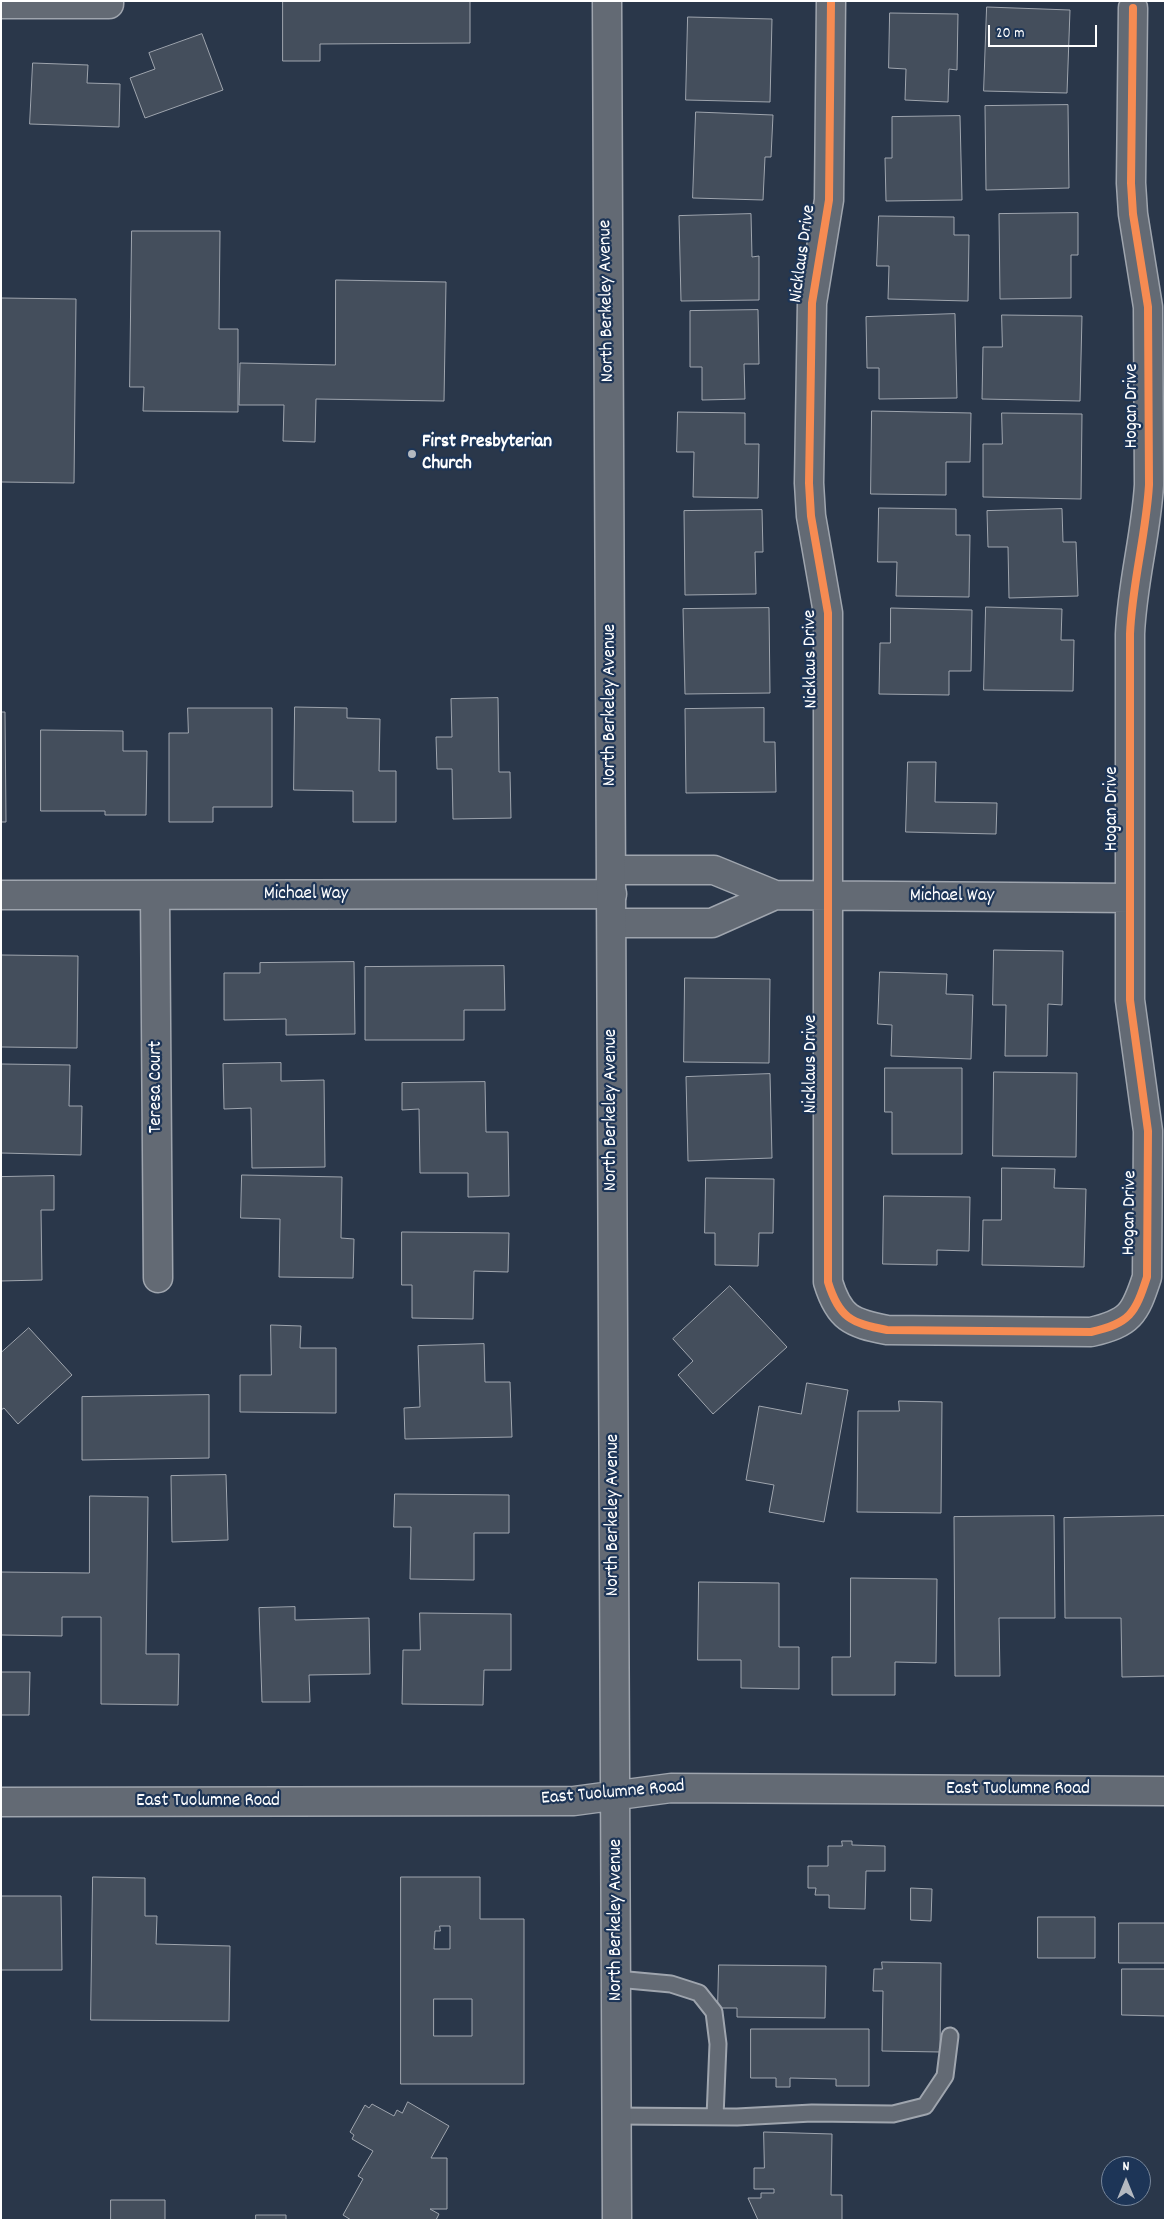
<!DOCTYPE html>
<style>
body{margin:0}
#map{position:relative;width:1166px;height:2221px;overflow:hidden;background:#2a374a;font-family:Dekko,sans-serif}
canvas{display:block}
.frame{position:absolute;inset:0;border:2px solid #fff;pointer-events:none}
.north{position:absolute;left:1101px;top:2156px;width:50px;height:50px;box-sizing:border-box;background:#1d3557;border:1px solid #77869a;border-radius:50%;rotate:0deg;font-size:14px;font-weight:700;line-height:20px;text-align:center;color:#fff}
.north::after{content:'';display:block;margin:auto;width:18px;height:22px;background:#b4b9c0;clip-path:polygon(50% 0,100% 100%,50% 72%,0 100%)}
.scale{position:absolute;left:988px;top:25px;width:109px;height:22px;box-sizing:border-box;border:2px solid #fff;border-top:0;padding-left:6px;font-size:15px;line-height:18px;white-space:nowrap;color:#fff;-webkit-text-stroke:4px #1d3557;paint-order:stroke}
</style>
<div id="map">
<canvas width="1166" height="2221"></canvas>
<div class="frame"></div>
<div class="north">N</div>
<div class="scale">20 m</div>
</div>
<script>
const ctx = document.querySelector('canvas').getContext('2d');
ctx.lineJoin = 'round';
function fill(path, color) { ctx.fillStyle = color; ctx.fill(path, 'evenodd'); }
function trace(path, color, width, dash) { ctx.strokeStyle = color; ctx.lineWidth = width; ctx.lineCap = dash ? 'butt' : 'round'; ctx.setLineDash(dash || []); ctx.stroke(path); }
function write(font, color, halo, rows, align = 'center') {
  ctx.font = font + ' Dekko,sans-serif'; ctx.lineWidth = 4.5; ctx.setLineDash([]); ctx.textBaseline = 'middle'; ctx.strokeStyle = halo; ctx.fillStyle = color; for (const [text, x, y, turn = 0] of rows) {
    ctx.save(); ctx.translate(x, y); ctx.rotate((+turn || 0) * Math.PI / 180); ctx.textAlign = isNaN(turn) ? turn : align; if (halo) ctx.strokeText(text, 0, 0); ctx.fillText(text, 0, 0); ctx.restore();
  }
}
const building = new Path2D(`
 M283,1H470V43L320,44V61H283Z
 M987,7L1070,10L1067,93L984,91Z
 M890,13L958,14L957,70L949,69L948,102L905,100L906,69L889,68Z
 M688,17L772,19L770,102L686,100Z
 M202,34L223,90L145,118L130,78L155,69L149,53Z
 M33,63L88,65L87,83L120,84L119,127L30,124Z
 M1068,105L1069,188L986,190L985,106Z
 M696,112L773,115L771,157H765L763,200L693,198Z
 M960,116L962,200L886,201L885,158H892V117Z
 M1078,213V255H1071V298L1000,299L999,214Z
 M751,214L752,257L759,256V300L681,301L679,216Z
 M879,216L954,217V235H969L968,301L888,299L889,266H877Z
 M132,231H220L219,329H238V412L143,411L144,387H130Z
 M336,280L446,282L444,401L316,399L315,442L283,441L284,405H239L240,363L335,365Z
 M1,298L76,299L74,483L1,482Z
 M758,310L759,364H744L745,399L702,400V367H690V311Z
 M955,314L957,398L879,399V368H867L866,317Z
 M1002,315L1082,316L1080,401L982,399L983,347H1002Z
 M872,411L971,413L970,462H946V495L871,494Z
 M678,412L745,413V444H759L758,498L693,497L694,452H677Z
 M1002,413L1082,414L1081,499L983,497V444H1002Z
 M879,508L956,509V535H970L969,597L896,596L897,562H878Z
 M1062,509L1063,542H1076L1078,596L1009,598L1008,547H988L987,511Z
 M762,510L763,552H755L756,594L685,595L684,511Z
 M986,607L1062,609L1061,640H1074L1073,691L984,690Z
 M769,608L770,693L685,694L683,609Z
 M891,608L972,610L971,671H949V695L879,694L880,643H890Z
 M498,698L499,772H510L511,818L453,819L452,769H437L436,737H452L451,699Z
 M295,707L347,708V718L380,719L379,771H396V822H353V791L294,790Z
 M188,708H272V807H213V822H169V733H188Z
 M764,708V742H775L776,792L686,793L685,709Z
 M1,712H5L6,822H1Z
 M41,730L123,731V751H147L146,815H105V811H41Z
 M908,762H936L935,802L997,803L996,834L906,832Z
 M994,950L1063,951L1062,1005L1048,1004L1047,1056H1005L1006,1005H993Z
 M1,955L78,956L77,1048L1,1047Z
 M354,962L355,1034L286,1035V1019L224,1020V973H260V963Z
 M504,966L505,1010H464V1040H365V967Z
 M880,972L947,974L946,994L973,995L971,1059L891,1056L892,1025L878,1024Z
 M685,978L770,979L769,1063L684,1062Z
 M281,1063V1081L324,1080L325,1167L252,1168L251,1108L224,1109L223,1064Z
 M1,1064L70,1065L69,1106H82L81,1155L1,1153Z
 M885,1068H962V1154H892V1112H885Z
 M994,1072L1077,1073L1076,1157L993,1156Z
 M770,1074L772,1158L688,1161L686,1077Z
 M485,1082L486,1132H508L509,1196L468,1197V1173H420L419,1109L402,1110V1083Z
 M1002,1168L1055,1169L1054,1188L1086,1189L1084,1267L982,1265L983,1220H1001Z
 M242,1175L342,1177L341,1238L354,1239L353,1278L279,1277L280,1219L241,1218Z
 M54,1176V1210H41L42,1280L1,1281V1177Z
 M706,1178L774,1179L773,1233H759L758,1266L715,1265V1233H705Z
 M884,1196L970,1197L969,1251L937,1250V1265L883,1264Z
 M402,1232L509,1233L508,1272L474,1271L473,1319L412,1318V1285H402Z
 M730,1286L787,1347L713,1414L678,1375L693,1361L673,1339Z
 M271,1325L301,1326L300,1348H336V1413L240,1412V1375H271Z
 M29,1328L72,1375L18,1424L4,1408L1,1410V1353Z
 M484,1344L485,1382H510L512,1437L405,1439L404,1408L420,1407L418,1346Z
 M807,1383L848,1390L824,1522L769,1512L774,1485L746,1480L759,1406L801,1414Z
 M209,1395V1458L82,1460V1397Z
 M899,1401L942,1402L941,1513L857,1512L858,1411H899Z
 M226,1475L228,1540L172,1542L171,1476Z
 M395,1494L509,1495V1533H474V1580L410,1579L411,1527H394Z
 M90,1496L148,1497L146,1654H179L178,1705L101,1704V1617H62V1636L1,1635V1572L89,1573Z
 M1054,1516L1055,1618H999L1000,1676H955L954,1517Z
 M1165,1516V1676L1122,1677L1121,1618H1065L1064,1518Z
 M851,1578L937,1579L936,1663L895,1662V1695H832V1657H850Z
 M699,1582L779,1583V1647H799V1689L741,1688V1660H698Z
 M295,1607V1620L369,1618L370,1674L309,1675L310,1702H262L259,1608Z
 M420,1613L511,1614V1670H484L483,1705L402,1704L403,1650H420Z
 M1,1672H30L29,1715H1Z
 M842,1841H852V1845L885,1846V1871H866L865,1909L829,1908V1895H815L816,1888H808V1866H828V1846H842Z
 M93,1877L145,1878V1916H157L156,1944L230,1946L229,2021L91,2020Z
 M401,1877H480V1919H524V2084H401ZM440,1926H450V1949H434L435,1931H440ZM434,1999H472V2036H434Z
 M911,1888L932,1889L931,1921L911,1920Z
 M1,1896H61L62,1970H1Z
 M1038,1917H1095V1958H1038Z
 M1119,1923H1165V1963H1119Z
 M882,1962L941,1963L940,2052L882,2051L883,1991H873L874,1969H882Z
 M719,1965L826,1966L825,2018L737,2017V2008H718Z
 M1122,1969H1165V2016L1122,2015Z
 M751,2029H869V2086H836V2079L790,2078V2087H776V2078H751Z
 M408,2102L449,2126L431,2158H447V2209H430L439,2214L436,2220H351L343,2215L363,2179L358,2176L373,2151L352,2139L354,2135L350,2132L365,2105L369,2108L372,2104L394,2116L397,2110L402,2113Z
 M764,2132L832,2134L831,2195H842V2220H758L748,2198H761V2193H774V2189H754V2168H764Z
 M111,2200H165V2220H111Z
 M256,2215H286V2220H256Z`);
fill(building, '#444e5c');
trace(building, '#9fa5ae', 1);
const service = new Path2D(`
 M617,1979L671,1984L699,1993L714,2012L718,2044L715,2117
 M617,2116L737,2117L812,2113L893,2114L925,2106L945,2076L950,2036`);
const minor = new Path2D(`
 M831,1L829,200L812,303L809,483L811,516L828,613V1282C839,1318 851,1323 887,1330L1091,1332C1130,1323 1135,1314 1147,1277L1148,1131L1130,1000V634C1132,584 1146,535 1149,485L1148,307L1133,214L1131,183L1133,8
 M1,4H109V1
 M612,870H714L775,895L1130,898
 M1,895L612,894
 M155,895L158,1278
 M612,923H712L775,895`);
const tertiary = new Path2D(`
 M607,1L617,2220
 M1,1802L574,1801L671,1788L1165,1791`);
trace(service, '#9fa5ae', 19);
trace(minor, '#9fa5ae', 31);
trace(tertiary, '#9fa5ae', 31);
trace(service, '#636a74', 15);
trace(minor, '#636a74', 28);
trace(tertiary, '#636a74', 28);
trace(new Path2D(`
 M831,1L829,200L812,303L809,483L811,516L828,613V1282C839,1318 851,1323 887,1330L1091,1332C1130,1323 1135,1314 1147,1277L1148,1131L1130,1000V634C1132,584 1146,535 1149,485L1148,307L1133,214L1131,183L1133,8`), '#f68b52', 8);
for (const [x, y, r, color] of [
 [412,454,5,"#b4b9c0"]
]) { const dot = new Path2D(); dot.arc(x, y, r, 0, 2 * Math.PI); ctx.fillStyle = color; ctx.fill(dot); trace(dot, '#1d3557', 2); }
write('19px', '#fff', '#1d3557', [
 ["Nicklaus Drive",804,254,-82],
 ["North Berkeley Avenue",608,301,-91],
 ["Hogan Drive",1133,406,-90],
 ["Nicklaus Drive",812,659,-91],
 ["North Berkeley Avenue",611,705,-90],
 ["Hogan Drive",1113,809,-90],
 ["Michael Way",306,895],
 ["Michael Way",952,897],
 ["Nicklaus Drive",812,1064,-90],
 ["Teresa Court",157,1087,-90],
 ["North Berkeley Avenue",612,1110,-90],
 ["Hogan Drive",1131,1213,-89],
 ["North Berkeley Avenue",614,1515,-90],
 ["East Tuolumne Road",1018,1790],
 ["East Tuolumne Road",613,1794,-5],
 ["East Tuolumne Road",208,1802],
 ["North Berkeley Avenue",617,1920,-90]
]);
write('bold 19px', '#fff', '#1d3557', [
 ["First Presbyterian",422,443],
 ["Church",422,465]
], 'left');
</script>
